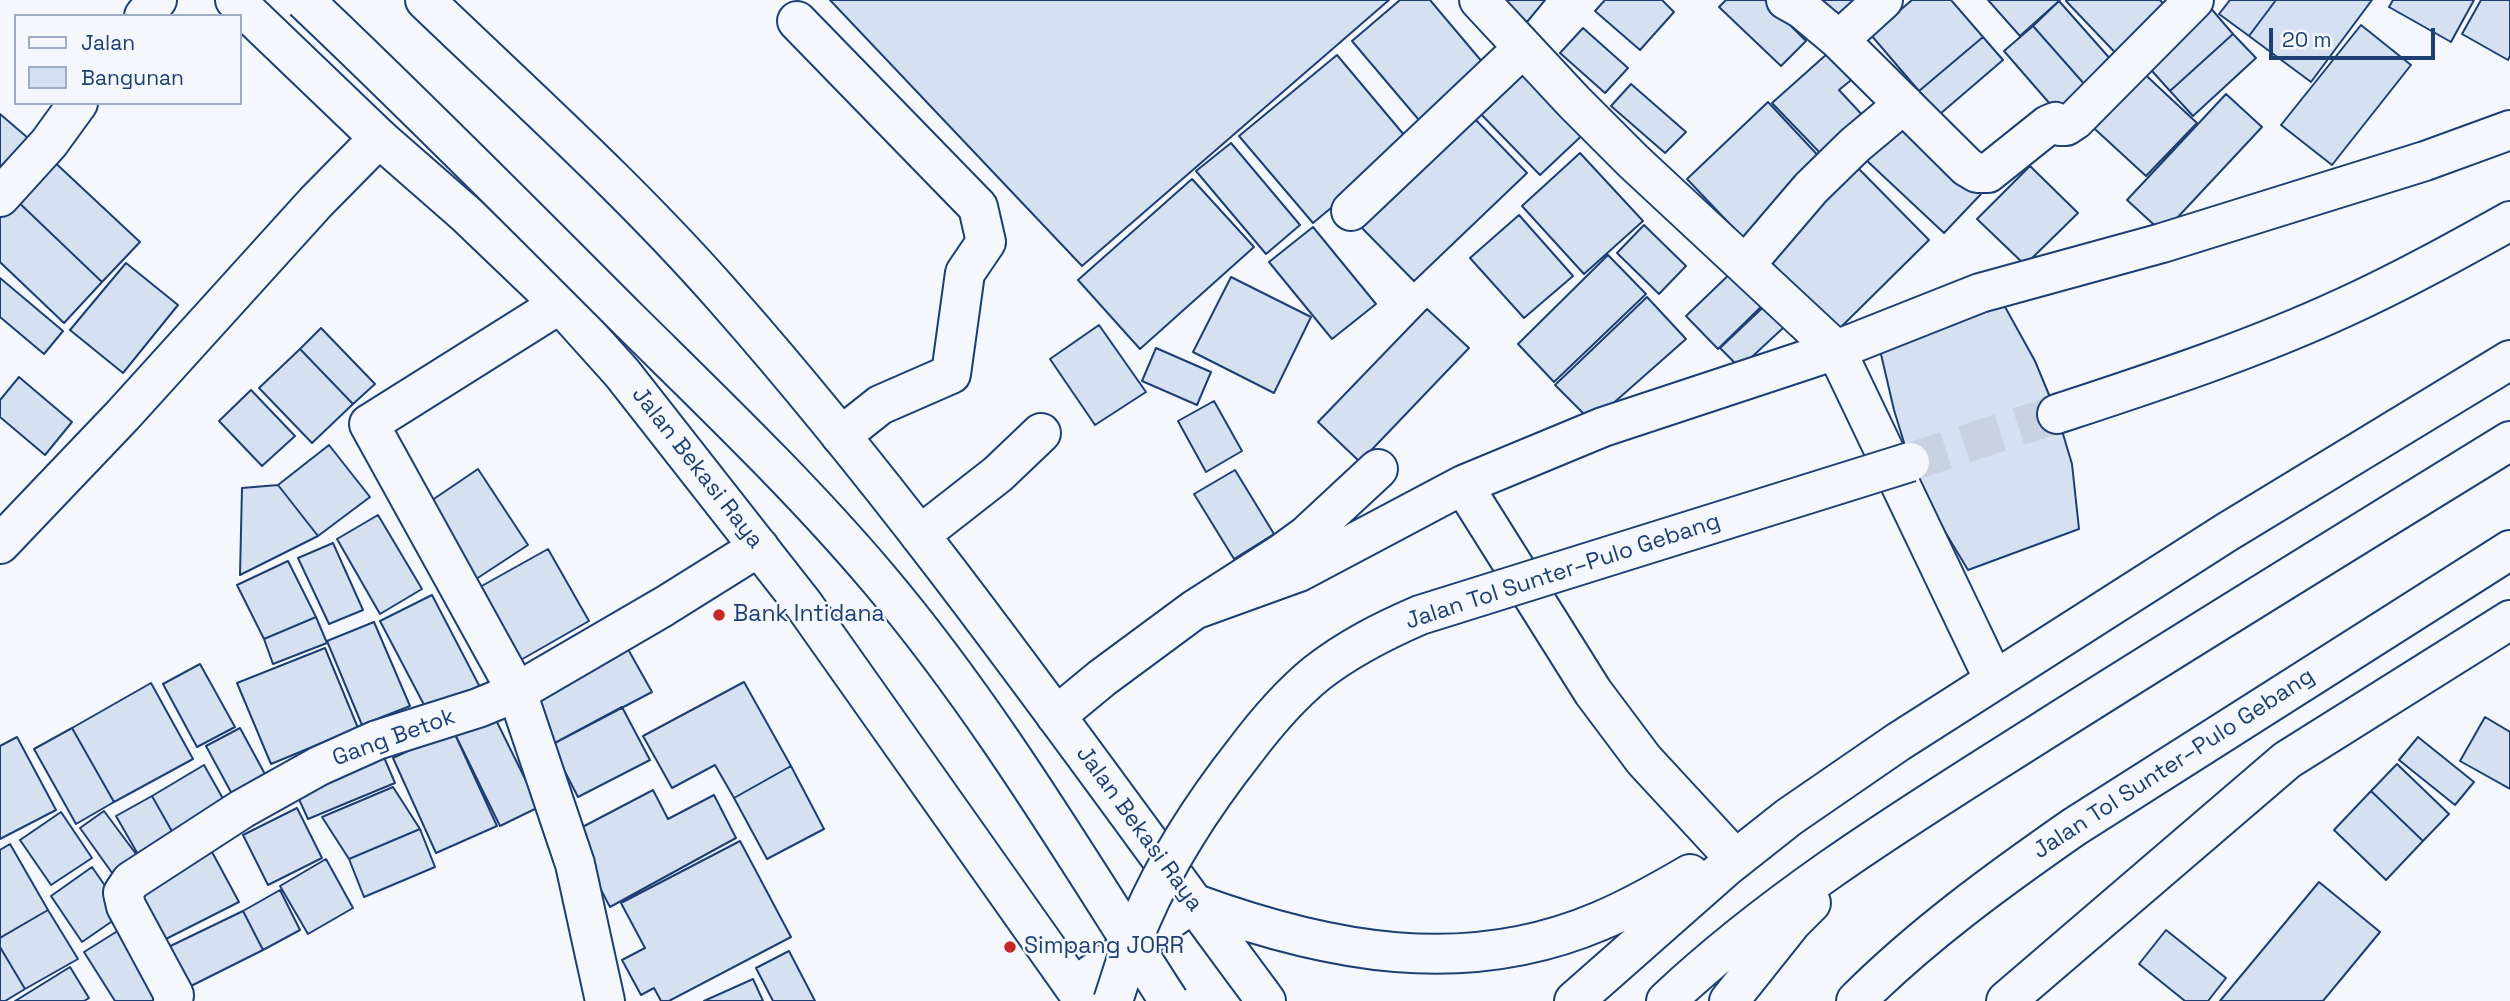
<!DOCTYPE html>
<meta charset="utf-8">
<style>
body{margin:0}
#map{position:relative;width:2510px;height:1001px;overflow:hidden;background:#f4f7fb;font-family:"Space Grotesk",sans-serif}
canvas{display:block}
.legend{position:absolute;left:14px;top:14px;width:228px;height:91px;box-sizing:border-box;background:#f4f7fb;border:2px solid #9eadc5;margin:0;padding:9px 12px;list-style:none;font-size:21px;color:#1d3f73}
.legend li{display:flex;align-items:center;gap:14px;height:35px}
.legend b{width:35px;border:2px solid #9eadc5}
.scale{position:absolute;left:2269px;top:28px;width:166px;height:32px;box-sizing:border-box;border:4px solid #1d3f73;border-top:0;padding-left:9px;font-size:21px;line-height:24px;white-space:nowrap;color:#1d3f73;-webkit-text-stroke:5px #f4f7fb;paint-order:stroke}
</style>
<div id="map">
<canvas width="2510" height="1001"></canvas>
<ul class="legend">
<li><b style="height:9px;background:#f4f7fb"></b>Jalan</li>
<li><b style="height:19px;background:#d5e0f0"></b>Bangunan</li>
</ul>
<div class="scale">20 m</div>
</div>
<script>
const ctx = document.querySelector('canvas').getContext('2d');
ctx.lineJoin = 'round';
function fill(path, color) { ctx.fillStyle = color; ctx.fill(path, 'evenodd'); }
function trace(path, color, width, dash) { ctx.strokeStyle = color; ctx.lineWidth = width; ctx.lineCap = dash ? 'butt' : 'round'; ctx.setLineDash(dash || []); ctx.stroke(path); }
function write(font, color, halo, rows, align = 'center') {
  ctx.font = font + ' "Space Grotesk",sans-serif'; ctx.lineWidth = 5; ctx.setLineDash([]); ctx.textBaseline = 'middle'; ctx.strokeStyle = halo; ctx.fillStyle = color; for (const [text, x, y, turn = 0] of rows) {
    ctx.save(); ctx.translate(x, y); ctx.rotate((+turn || 0) * Math.PI / 180); ctx.textAlign = isNaN(turn) ? turn : align; if (halo) ctx.strokeText(text, 0, 0); ctx.fillText(text, 0, 0); ctx.restore();
  }
}
const building = new Path2D(`
 M830,0H1389L1082,266Z
 M1400,0H1430L1489,70L1424,126L1352,41Z
 M1500,0H1545L1527,22Z
 M1605,0H1662L1674,12L1640,50L1595,11Z
 M1726,0H1765L1806,41L1781,66L1719,7Z
 M1820,0H1864L1843,22Z
 M1912,0H1951L1983,37L1919,91L1871,35Z
 M1988,0H2060L2020,36Z
 M2068,0H2160L2175,17L2125,63L2066,1Z
 M2230,0H2276L2249,36L2219,14Z
 M2276,0H2372L2311,82L2249,36Z
 M2393,0H2474L2451,42L2389,7Z
 M2481,0H2510V56L2508,60L2462,34Z
 M2059,1L2113,62L2086,86L2033,26Z
 M2208,5L2233,34L2170,91L2144,62Z
 M2361,25L2411,65L2332,165L2281,125Z
 M2033,26L2086,86L2057,112L2004,51Z
 M1583,28L1628,68L1605,93L1560,53Z
 M2233,34L2256,58L2193,116L2170,91Z
 M1983,37L2003,60L1940,114L1919,91Z
 M1837,45L1861,72L1839,90L1865,118L1824,157L1772,103Z
 M1337,55L1410,142L1313,223L1239,136Z
 M1526,58L1592,126L1540,175L1474,107Z
 M2137,67L2197,123L2146,176L2085,120Z
 M1631,84L1686,132L1665,153L1611,106Z
 M2226,94L2262,127L2163,233L2127,200Z
 M1768,102L1825,163L1744,239L1687,179Z
 M0,114L35,144L0,185Z
 M1473,117L1527,173L1414,281L1359,225Z
 M1901,120L1981,194L1944,233L1865,159Z
 M1231,143L1300,225L1266,254L1196,171Z
 M1580,153L1643,221L1584,274L1522,206Z
 M49,157L140,242L102,282L12,196Z
 M1856,166L1929,240L1838,330L1765,256Z
 M2030,166L2078,213L2025,265L1977,219Z
 M1192,179L1254,247L1140,349L1078,280Z
 M12,196L102,282L64,323L0,262V209Z
 M1519,215L1573,276L1524,318L1470,258Z
 M1644,225L1686,266L1659,294L1617,253Z
 M1313,227L1376,304L1332,339L1269,262Z
 M1608,255L1646,294L1554,382L1518,344Z
 M126,263L178,305L123,373L70,330Z
 M1737,267L1769,299L1718,349L1686,316Z
 M1231,277L1311,317L1274,393L1193,352Z
 M0,278L63,331L44,354L0,317Z
 M1776,295L1797,315L1740,368L1720,348Z
 M1647,297L1686,339L1592,422L1555,385Z
 M2004,305L2035,361L2057,414L2072,464L2079,529L1968,570L1932,510L1910,462L1894,410L1880,350Z
 M1427,309L1469,348L1360,462L1318,422Z
 M1099,325L1146,392L1095,425L1050,359Z
 M321,328L375,384L353,404L300,349Z
 M1156,348L1211,372L1197,405L1142,381Z
 M300,349L353,404L312,443L259,388Z
 M19,377L72,422L45,455L0,417V400Z
 M251,390L295,436L262,466L219,421Z
 M1214,401L1242,451L1206,472L1178,421Z
 M329,445L370,497L318,536L278,485Z
 M478,469L528,545L470,583L419,509Z
 M1235,470L1274,534L1234,559L1194,494Z
 M278,485L318,536L240,575L242,488Z
 M378,515L422,589L380,614L337,539Z
 M333,543L363,610L329,624L298,558Z
 M548,549L589,621L512,665L471,592Z
 M288,561L316,617L264,639L237,585Z
 M432,595L483,693L432,720L380,621Z
 M316,617L327,643L273,664L264,639Z
 M374,622L410,706L362,725L327,641Z
 M624,642L652,692L551,745L523,695Z
 M325,648L358,728L271,764L237,683Z
 M200,664L235,727L197,747L163,684Z
 M744,682L791,766L734,798L715,765L672,788L643,736Z
 M151,683L193,759L114,802L72,728Z
 M622,707L650,760L578,797L551,745Z
 M492,712L539,807L500,826L453,730Z
 M2485,717L2510,732V789L2460,761Z
 M72,728L114,802L76,824L34,749Z
 M240,728L266,776L232,794L206,746Z
 M453,730L497,826L436,853L393,758Z
 M17,737L56,810L0,839V746Z
 M2418,737L2474,782L2455,805L2399,760Z
 M380,748L395,783L308,819L292,784Z
 M2397,764L2449,814L2423,841L2371,791Z
 M204,765L230,811L178,842L152,796Z
 M791,766L824,829L767,859L734,798Z
 M393,787L420,829L349,859L322,817Z
 M653,790L668,819L714,795L736,838L610,907L571,833Z
 M2371,791L2423,841L2386,880L2334,830Z
 M152,796L178,842L143,863L116,816Z
 M297,808L322,858L268,885L243,835Z
 M104,811L145,866L120,884L80,828Z
 M61,812L92,858L51,885L20,840Z
 M420,829L435,867L364,897L349,859Z
 M740,841L791,937L669,1001H661L654,988L641,995L622,960L645,948L621,903Z
 M10,844L48,910L0,938V850Z
 M212,852L239,902L156,944L131,893Z
 M326,859L353,908L308,934L280,886Z
 M92,867L124,913L82,942L51,896Z
 M2319,882L2380,932L2323,1001H2220Z
 M280,890L300,930L263,950L243,911Z
 M48,910L78,959L25,989L0,947V938Z
 M243,911L263,950L179,992L158,952Z
 M124,927L163,1001H115L84,952Z
 M2166,930L2226,978L2208,1001H2185L2139,964Z
 M0,947L25,989L5,1001H0Z
 M789,951L815,1001H773L756,968Z
 M70,967L89,998L84,1001H15Z
 M753,979L763,1001H704Z`);
fill(building, '#d5e0f0');
trace(building, '#1d3f73', 2);
trace(new Path2D(`
 M1910,462L2057,414`), '#c9d2e0', 38, [38, 19]);
const minor = new Path2D(`
 M1479,0L1574,102L1633,161L1836,350L1994,680
 M1786,0L1802,9L1839,40L1967,167L1977,173H1988L2048,125L2055,122L2060,126H2066L2075,120L2194,0
 M144,16L157,0
 M797,21L978,207L986,242L965,273L951,374L880,405L841,436
 M1839,40L1883,0
 M0,197L49,143L78,103
 M1351,211L1523,48
 M1746,264L1811,188L1855,145L1904,104
 M560,304L369,424L517,692L575,864L605,1001
 M1463,485L1593,692L1644,760L1729,852
 M920,535L998,474L1041,433
 M0,544L123,415L316,202L379,138
 M1194,610L1299,572L1463,485L1603,427L1836,350L1980,293L2162,243L2425,161L2510,130
 M1056,716L1102,678L1194,610L1281,554L1307,535L1378,469
 M173,1001L174,995L126,906L123,893L131,881L242,809L319,766L377,740L478,708L517,692L663,607L759,547
 M2006,1001L2287,760L2510,620`);
const highway = new Path2D(`
 M235,0L379,138L467,215L560,304L622,373L804,605L1084,1001
 M425,0C526,97 631,191 724,297C920,519 1089,763 1266,1001
 M2057,414C2154,382 2252,350 2345,307C2402,281 2456,251 2510,221
 M1193,903C1327,952 1464,979 1600,921C1631,908 1661,891 1690,874
 M1074,987L1193,903
 M1574,1001L1727,866L1789,817L1898,742L2227,532L2510,360
 M1666,1001C1780,894 1912,814 2043,731C2198,633 2354,537 2510,441
 M1729,1001L1792,922L1811,903
 M1856,1001C1922,935 1998,880 2074,827L2510,550`);
trace(minor, '#1d3f73', 42);
trace(highway, '#1d3f73', 42);
trace(minor, '#f4f7fb', 38);
trace(highway, '#f4f7fb', 38);
const highwayBridge = new Path2D(`
 M304,0C414,104 520,211 627,318C713,403 800,486 878,578C989,709 1076,857 1169,1001
 M1113,1001C1122,974 1130,946 1141,920C1167,860 1204,803 1245,751C1266,723 1290,695 1317,673C1349,648 1383,631 1420,615L1910,462`);
trace(highwayBridge, '#1d3f73', 42, []);
trace(highwayBridge, '#f4f7fb', 38);
for (const [x, y, r, color] of [
 [719,615,7,"#c62828"],
 [1010,947,7,"#c62828"]
]) { const dot = new Path2D(); dot.arc(x, y, r, 0, 2 * Math.PI); ctx.fillStyle = color; ctx.fill(dot); trace(dot, '#f4f7fb', 2.5); }
write('23px', '#1d3f73', '#f4f7fb', [
 ["Jalan Bekasi Raya",697,468,52],
 ["Jalan Tol Sunter–Pulo Gebang",1563,572,-18],
 ["Gang Betok",394,738,-20],
 ["Jalan Tol Sunter–Pulo Gebang",2174,764,-33],
 ["Jalan Bekasi Raya",1139,829,54]
]);
write('23px', '#1d3f73', '#f4f7fb', [
 ["Bank Intidana",733,615],
 ["Simpang JORR",1024,947]
], 'left');
</script>
